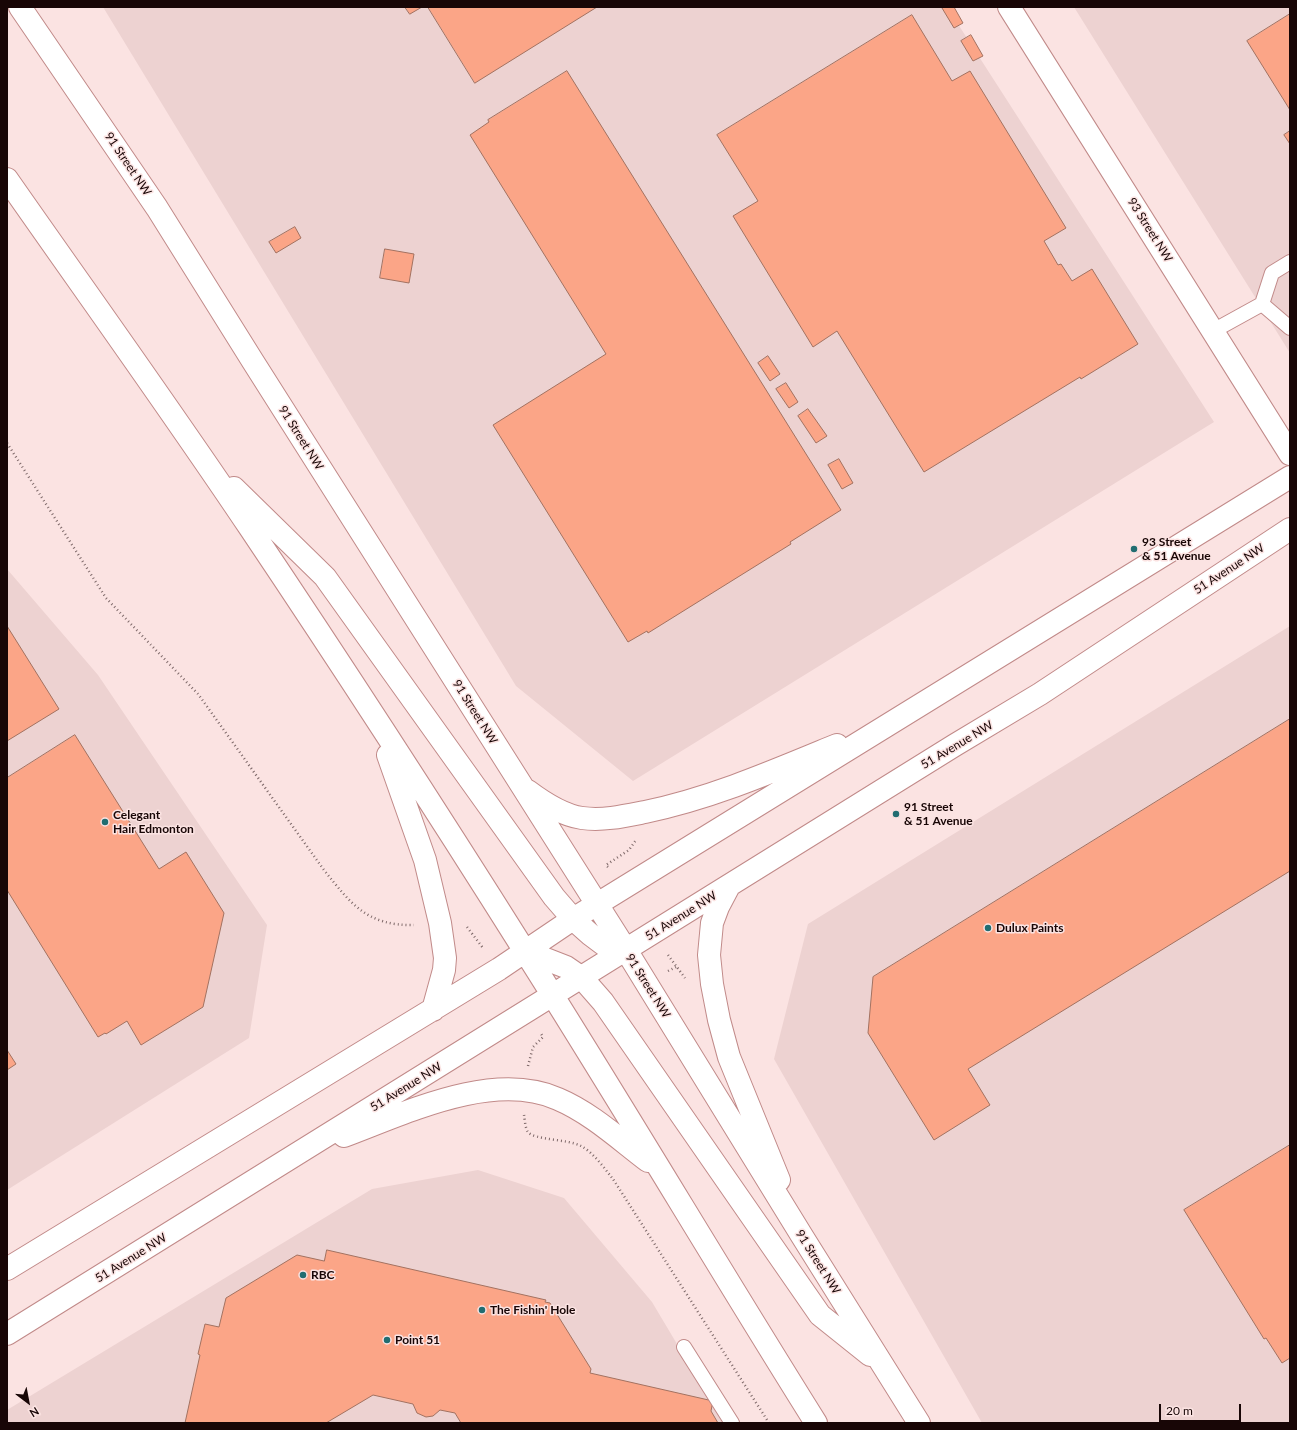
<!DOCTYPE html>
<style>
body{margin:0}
#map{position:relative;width:1297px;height:1430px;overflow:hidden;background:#fbe3e2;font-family:Lato,sans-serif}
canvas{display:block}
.frame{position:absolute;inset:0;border:8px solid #180606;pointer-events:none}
.north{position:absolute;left:8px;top:1382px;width:40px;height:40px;-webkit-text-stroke:3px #fbe3e2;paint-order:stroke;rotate:148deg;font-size:11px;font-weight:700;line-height:16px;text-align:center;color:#180606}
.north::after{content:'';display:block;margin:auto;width:14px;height:18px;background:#180606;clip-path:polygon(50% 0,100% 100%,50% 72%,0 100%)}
.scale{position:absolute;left:1159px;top:1404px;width:82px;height:18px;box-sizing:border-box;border:2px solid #180606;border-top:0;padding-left:5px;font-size:12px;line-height:14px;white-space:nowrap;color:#180606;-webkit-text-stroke:3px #fbe3e2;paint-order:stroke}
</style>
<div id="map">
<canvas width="1297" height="1430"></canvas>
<div class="frame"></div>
<div class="north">N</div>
<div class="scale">20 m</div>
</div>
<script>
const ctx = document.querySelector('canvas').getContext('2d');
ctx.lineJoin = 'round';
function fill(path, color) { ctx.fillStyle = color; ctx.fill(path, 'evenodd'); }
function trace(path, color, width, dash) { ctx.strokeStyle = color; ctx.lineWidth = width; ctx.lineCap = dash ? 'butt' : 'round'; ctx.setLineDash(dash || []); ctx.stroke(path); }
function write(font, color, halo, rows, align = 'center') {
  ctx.font = font + ' Lato,sans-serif'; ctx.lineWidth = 3; ctx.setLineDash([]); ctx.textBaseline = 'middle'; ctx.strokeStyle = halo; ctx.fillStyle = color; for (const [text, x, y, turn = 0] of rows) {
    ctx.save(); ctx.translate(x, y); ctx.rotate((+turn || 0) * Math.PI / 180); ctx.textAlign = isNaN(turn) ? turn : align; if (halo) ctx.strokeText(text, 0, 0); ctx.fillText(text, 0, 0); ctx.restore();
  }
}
fill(new Path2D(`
 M103,7H947L1214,422L633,781L516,686Z
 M1074,7H1290V353L1137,108Z
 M7,569L98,675L267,925L249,1038L7,1190Z
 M1290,626V1423H982L774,1059L808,924Z
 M478,1170L564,1198L652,1302L724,1423H7V1410L372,1189Z`), '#edd2d1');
const building = new Path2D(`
 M405,7H422L410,14Z
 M428,7H597L475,83Z
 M944,7H954L963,23L954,28L942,8Z
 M1290,14V110L1247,41Z
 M912,15L952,81L970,71L1066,228L1044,241L1058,265L1061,264L1072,281L1092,269L1138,344L1081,379L1080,377L924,472L837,331L813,347L733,216L758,201L717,135Z
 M971,35L983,56L973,61L961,41Z
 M567,71L841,510L790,542L791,544L648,633L647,631L628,642L493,425L606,354L470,135L489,122L488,120Z
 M1290,131V144L1284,135Z
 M295,227L301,238L276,253L269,242Z
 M385,249L414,254L409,283L380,278Z
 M768,356L780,374L770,381L758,363Z
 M786,383L798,402L789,408L776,389Z
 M808,409L827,436L816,443L798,416Z
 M839,459L853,483L842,489L828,465Z
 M7,626L59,709L7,741Z
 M1290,719V871L968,1069L990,1105L934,1140L868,1033L873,977Z
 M75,735L159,869L186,852L224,913L203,1007L141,1045L127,1021L106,1034L105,1033L98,1037L7,890V778Z
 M7,1050L16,1064L7,1070Z
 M1290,1145V1358L1282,1363L1266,1338L1264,1339L1184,1210Z
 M327,1250L546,1300L545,1302L550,1303L591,1369L590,1373L713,1401L711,1411L718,1423H461L455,1413L440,1410L433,1416L426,1417L417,1413L413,1404L373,1395L326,1423H185L200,1355L198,1354L205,1324L219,1327L226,1298L297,1255L324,1261Z`);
fill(building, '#fba587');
trace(building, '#a37261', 1);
const lane = new Path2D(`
 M1262,304L1290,328
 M1213,331L1262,304L1272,273L1290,262
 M684,1347L732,1423`);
const street = new Path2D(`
 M1009,7L1290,454`);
const secondary = new Path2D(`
 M20,7L157,208L252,360L626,950L802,1236L919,1423
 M7,179C88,295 171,410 250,528C344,668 436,810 526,953C625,1109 718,1267 816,1423
 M234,488L325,577L554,897L573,919L591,935L607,947L626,950
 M388,755L425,860L440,923L445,958L444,970L433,1010
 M528,791C544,803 562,815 582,818C603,821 625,816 645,812C712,798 774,771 837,745
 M728,888L718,907L712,923L709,955L712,984L719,1020L729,1057L779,1180
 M525,951L566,967L582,978L603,1002L820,1315L870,1355
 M344,1136C406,1113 493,1070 558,1099C591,1113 619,1139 648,1161
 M7,1269L499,969L573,919L1290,477
 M7,1334L955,745L1040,694L1290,529`);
trace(lane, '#c18a89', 16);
trace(street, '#c18a89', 24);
trace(secondary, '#c18a89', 24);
trace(new Path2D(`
 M7,443L106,598L198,694L324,870C351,904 367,926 414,925
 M608,867L606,865L629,850L636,840
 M467,927L483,948
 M668,955L685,978
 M668,971L676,967
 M528,1066L533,1047L543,1037L540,1032
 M524,1115C525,1120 525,1128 528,1132C534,1140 568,1139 581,1146C594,1153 604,1168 613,1179L769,1423`), '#7f6a6a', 2.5, [1, 3]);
trace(lane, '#fff', 14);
trace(street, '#fff', 22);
trace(secondary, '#fff', 22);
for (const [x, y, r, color] of [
 [1134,549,4,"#216d71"],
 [896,814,4,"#216d71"],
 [105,822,4,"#216d71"],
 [988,928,4,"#216d71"],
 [303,1275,4,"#216d71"],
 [482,1310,4,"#216d71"],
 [387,1340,4,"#216d71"]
]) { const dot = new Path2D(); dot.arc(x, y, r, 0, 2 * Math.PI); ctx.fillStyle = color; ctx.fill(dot); trace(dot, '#fbe3e2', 1.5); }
write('12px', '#180606', '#fbe3e2', [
 ["91 Street NW",128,164,56],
 ["93 Street NW",1150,230,58],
 ["91 Street NW",301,438,58],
 ["51 Avenue NW",1229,569,-33],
 ["91 Street NW",475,712,58],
 ["51 Avenue NW",957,745,-31],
 ["51 Avenue NW",681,916,-32],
 ["91 Street NW",648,986,58],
 ["51 Avenue NW",406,1087,-32],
 ["51 Avenue NW",131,1258,-32],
 ["91 Street NW",818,1262,58]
]);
write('bold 12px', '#180606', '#fbe3e2', [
 ["93 Street",1142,542],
 ["& 51 Avenue",1142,556],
 ["91 Street",904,807],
 ["& 51 Avenue",904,821],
 ["Celegant",113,815],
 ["Hair Edmonton",113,829],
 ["Dulux Paints",996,928],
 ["RBC",311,1275],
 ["The Fishin' Hole",490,1310],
 ["Point 51",395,1340]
], 'left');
</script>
